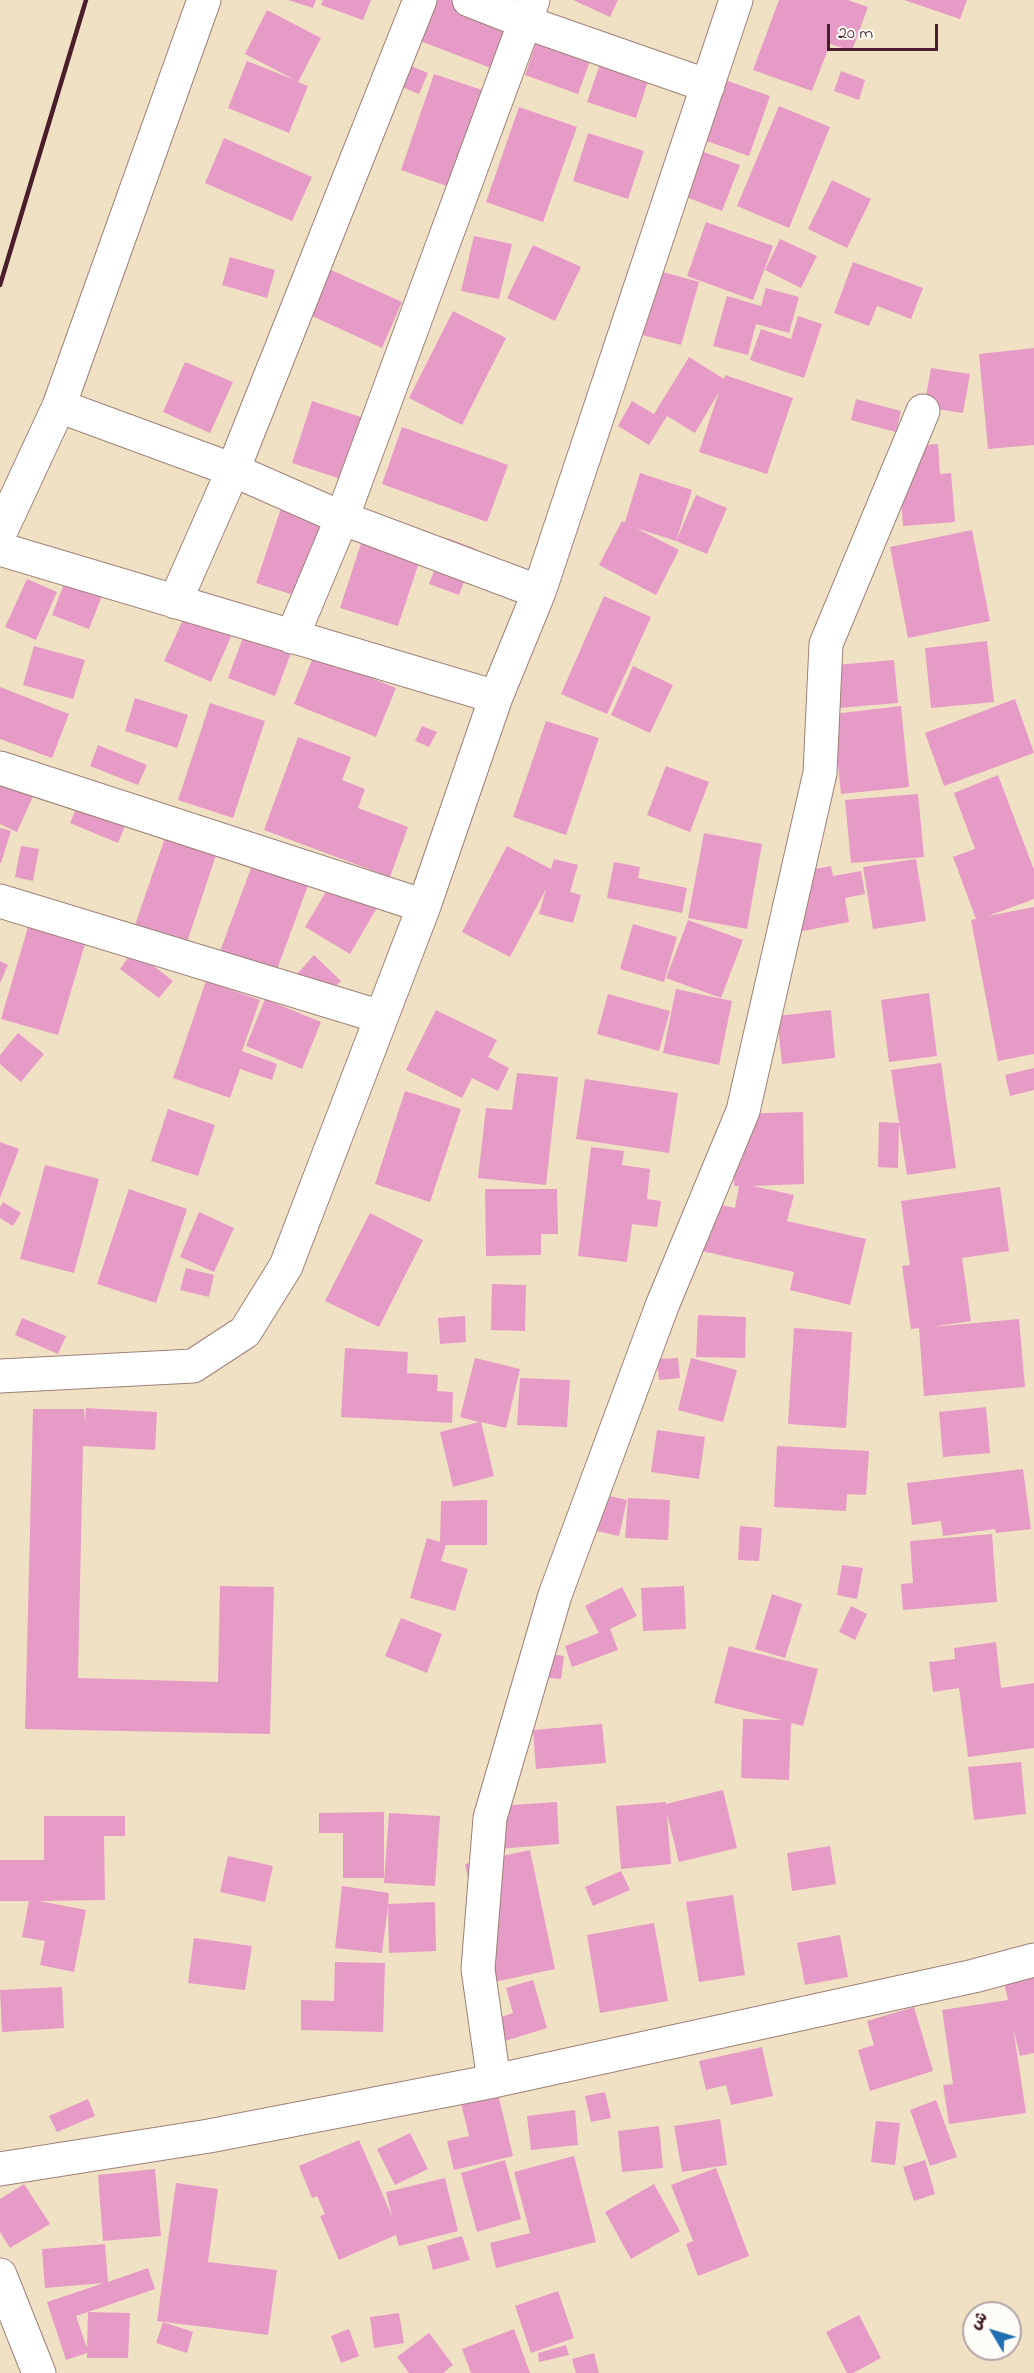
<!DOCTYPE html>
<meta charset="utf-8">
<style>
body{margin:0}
#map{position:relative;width:1034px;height:2373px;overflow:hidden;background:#f1e1c4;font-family:"Indie Flower","Playpen Sans Arabic",sans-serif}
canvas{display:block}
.north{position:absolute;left:962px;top:2301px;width:60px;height:60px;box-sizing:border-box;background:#fdfcf7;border:2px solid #b5a4a5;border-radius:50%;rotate:308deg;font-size:16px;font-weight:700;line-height:24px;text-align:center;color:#4a1f2b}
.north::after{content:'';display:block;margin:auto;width:21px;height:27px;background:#1f6fb2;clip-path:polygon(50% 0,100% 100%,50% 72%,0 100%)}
.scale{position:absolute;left:827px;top:24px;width:111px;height:27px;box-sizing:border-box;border:3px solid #4a1f2b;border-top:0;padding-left:8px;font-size:18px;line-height:21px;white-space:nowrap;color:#4a1f2b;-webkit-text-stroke:4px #fdfcf7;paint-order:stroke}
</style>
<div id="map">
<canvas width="1034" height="2373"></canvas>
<div class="north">ش</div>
<div class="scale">20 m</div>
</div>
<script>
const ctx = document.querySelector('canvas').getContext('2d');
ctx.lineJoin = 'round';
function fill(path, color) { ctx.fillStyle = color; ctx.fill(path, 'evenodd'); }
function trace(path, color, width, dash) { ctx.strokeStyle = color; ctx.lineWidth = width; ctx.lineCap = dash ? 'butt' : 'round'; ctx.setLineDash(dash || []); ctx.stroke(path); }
fill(new Path2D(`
 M288,0H316L313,8Z
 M323,0H371L363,20L321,5Z
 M415,0H482L518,14L496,70L402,34Z
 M573,0H618L610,17Z
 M779,0H848L868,7L852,51L830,44L812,91L753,70Z
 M904,0H967L960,19Z
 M267,10L321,38L298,82L308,86L289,133L228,108L247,61L295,80L245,54Z
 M544,19L598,39L578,94L525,75Z
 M606,46L654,62L636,118L587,102Z
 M411,66L428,73L419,94L402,87Z
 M841,71L865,80L859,100L834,91Z
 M434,74L491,93L458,190L401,170Z
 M725,80L770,96L749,156L704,140Z
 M779,106L830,127L789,228L737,206Z
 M519,107L577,127L543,222L486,202Z
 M588,133L644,151L628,199L573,181Z
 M224,138L312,177L292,221L205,183Z
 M698,150L740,165L722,211L681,195Z
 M832,180L871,199L847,248L808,229Z
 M706,222L773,246L753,300L687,276Z
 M474,236L512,244L499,299L461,291Z
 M780,239L817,256L801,288L765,270Z
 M533,245L581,267L555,321L507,298Z
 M230,257L275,270L267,298L222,285Z
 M307,259L402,302L382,348L286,304Z
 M853,262L923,288L911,319L877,306L869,326L834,313Z
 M656,270L699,282L681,345L638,334Z
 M766,288L799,297L789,333L756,324L748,355L713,346L727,296L761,306Z
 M453,311L506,338L462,425L409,398Z
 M798,316L822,324L804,378L750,360L761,329L791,339Z
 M1034,348V445L988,449L979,354Z
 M689,357L724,379L725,375L793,398L767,474L699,452L719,392L695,433L667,416L649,445L618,426L632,401L654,414Z
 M185,362L233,382L210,433L163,412Z
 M931,368L970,374L963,413L924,407Z
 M856,399L901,411L896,432L851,420Z
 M312,401L361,417L341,479L292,463Z
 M402,427L508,465L487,522L382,484Z
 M938,444L940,474L951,473L955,522L903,526L898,447Z
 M640,473L692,490L676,541L636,528L679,550L656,595L599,565L622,521L625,522Z
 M289,484L344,502L312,601L256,583Z
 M696,495L727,508L707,554L676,541Z
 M371,513L429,532L398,626L340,608Z
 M972,530L990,621L908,638L890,547Z
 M447,538L476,549L459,595L429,584Z
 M69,571L106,586L89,629L52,615Z
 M27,579L57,592L36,640L5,627Z
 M604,596L651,617L607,714L561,694Z
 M191,602L237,623L211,682L164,661Z
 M248,624L295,642L275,696L228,678Z
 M987,641L994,702L931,708L925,648Z
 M34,646L85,660L73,699L23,685Z
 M314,655L396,688L376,737L294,704Z
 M894,660L898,703L839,708L836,665Z
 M633,666L673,685L650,733L611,715Z
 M0,687L69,714L52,758L0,739Z
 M135,698L188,715L177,748L125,731Z
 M1015,699L1034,753L944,786L925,733Z
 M210,703L265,721L233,818L178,800Z
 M901,706L909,787L841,794L833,714Z
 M546,721L599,738L566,835L513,817Z
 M422,726L437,732L429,747L415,741Z
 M298,737L351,757L342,780L365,789L358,808L408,827L390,877L264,830Z
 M98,745L147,765L138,785L90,766Z
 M0,763L40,781L17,832L0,824Z
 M666,766L709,782L690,832L647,815Z
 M998,775L1034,870V899L988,916L1034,907V1054L998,1061L971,920L976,919L953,857L975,849L954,793Z
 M918,794L924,857L851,863L845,800Z
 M80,800L128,819L118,843L70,823Z
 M0,828L11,831L1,863H0Z
 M168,829L219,846L187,942L135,925Z
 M704,833L762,844L747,929L688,918Z
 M21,846L39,849L33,881L15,877Z
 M507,846L551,869L554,859L578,865L570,892L581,895L573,923L539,914L546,889L510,957L462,932Z
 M916,859L926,921L873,929L863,867Z
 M254,860L310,880L275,975L219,954Z
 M614,862L640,867L638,878L687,888L682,913L607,898Z
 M831,866L833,876L861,871L865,894L845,898L849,922L798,932L788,874Z
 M333,880L378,906L350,954L305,927Z
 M30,920L87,937L58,1035L1,1019Z
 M688,920L743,940L721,998L666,978Z
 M633,924L677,937L664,982L620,969Z
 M133,950L173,981L159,998L120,969Z
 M314,955L341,981L322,1000L296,975Z
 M0,961L8,965L0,983Z
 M206,981L260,1000L242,1051L277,1064L272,1080L240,1069L230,1098L173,1078Z
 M676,989L732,1001L719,1065L663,1053Z
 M929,993L937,1056L889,1062L881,1000Z
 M608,994L670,1011L659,1051L597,1034Z
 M265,999L321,1022L302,1069L246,1046Z
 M436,1010L497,1040L488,1057L509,1068L498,1091L472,1078L462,1098L406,1070Z
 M831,1010L835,1058L782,1064L777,1016Z
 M18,1033L44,1054L21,1082L0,1064V1055Z
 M941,1063L956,1168L907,1175L899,1124L898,1168L878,1167L879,1122L899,1123L891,1070Z
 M1034,1068V1090L1010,1096L1005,1075Z
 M517,1073L558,1077L546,1185L478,1178L486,1108L512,1110Z
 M585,1079L678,1093L669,1153L576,1139Z
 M405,1091L461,1109L430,1202L375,1184Z
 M168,1109L215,1125L198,1176L151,1161Z
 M803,1112L804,1184L753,1186L794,1195L787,1221L866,1239L850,1305L790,1290L794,1272L693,1249L704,1201L735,1208L739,1186H734L732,1114Z
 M0,1142L19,1149L0,1198Z
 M591,1147L624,1151L622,1165L650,1169L647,1199L661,1201L657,1227L632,1224L627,1262L578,1256Z
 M45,1165L99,1179L74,1273L20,1259Z
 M1000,1187L1009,1251L962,1258L971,1321L931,1327L1019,1319L1025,1387L924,1396L919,1328L911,1329L902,1266L910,1265L901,1201Z
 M129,1189L187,1209L156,1303L97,1284Z
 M485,1189H557L558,1234H541V1255L486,1256Z
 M3,1202L21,1213L13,1226L0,1218V1207Z
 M199,1212L234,1228L214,1272L180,1257Z
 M370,1213L423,1240L379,1327L325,1301Z
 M186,1268L214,1275L209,1297L180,1290Z
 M492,1284L526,1285L525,1331L491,1330Z
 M698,1315L746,1317L745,1358L696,1357Z
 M465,1316L466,1342L440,1344L438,1318Z
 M22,1318L66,1336L58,1354L15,1335Z
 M794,1328L852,1332L846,1428L788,1424Z
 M345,1348L408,1352L407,1373L438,1375L437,1391L453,1392L452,1423L341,1417Z
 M475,1358L520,1369L506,1428L481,1422L494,1476L453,1487L440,1432L479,1422L460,1417Z
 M678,1358L680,1378L659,1380L657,1359Z
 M691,1358L737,1370L723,1422L678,1410Z
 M520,1378L570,1380L567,1427L517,1425Z
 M986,1407L990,1453L943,1457L939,1412Z
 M86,1408L157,1412L155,1450L83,1446L78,1678L218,1682L220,1586L274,1587L270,1734L25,1729L33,1409H84L85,1422Z
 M657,1430L705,1437L699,1479L651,1472Z
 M777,1446L869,1451L866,1495L847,1494L846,1511L774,1507Z
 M1023,1469L1031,1529L996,1533L995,1529L943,1536L941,1521L912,1525L907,1483Z
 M600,1494L627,1500L619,1536L592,1530Z
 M628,1498L670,1500L668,1540L625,1538Z
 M487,1500V1545H446L441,1561L468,1569L455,1611L410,1598L427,1538L440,1542L441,1501Z
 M740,1526L762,1528L759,1561L738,1560Z
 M992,1534L997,1602L903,1610L901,1584L913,1583L910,1541Z
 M842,1565L863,1568L857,1599L837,1595Z
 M684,1586L686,1629L643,1631L641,1588Z
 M622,1587L637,1616L610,1629L618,1650L572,1667L565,1646L599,1633L585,1606Z
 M772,1594L802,1604L785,1658L755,1649Z
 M851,1606L867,1614L855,1640L839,1632Z
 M401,1618L442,1634L427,1673L385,1656Z
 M996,1642L1001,1688L1034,1683V1748L968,1757L959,1688L933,1692L929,1662L955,1659L954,1648Z
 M729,1646L818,1669L803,1726L791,1723L789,1780L741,1778L743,1719L782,1720L714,1703Z
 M543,1653L564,1656L561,1679L539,1677Z
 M602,1724L606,1763L536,1769L533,1730Z
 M1021,1762L1026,1814L974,1820L968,1767Z
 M723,1790L737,1848L679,1862L667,1814L671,1864L621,1869L616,1806L666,1802V1804Z
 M557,1802L559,1844L499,1849L496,1806Z
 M384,1812V1878H343V1833H319V1813Z
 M389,1813L440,1816L435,1886L384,1883Z
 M44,1816H125V1836H104L105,1900L39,1901L86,1910L74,1972L40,1965L45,1941L22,1937L29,1901H0V1860H44Z
 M830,1846L836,1884L792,1891L787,1853Z
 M530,1850L555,1969L490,1983L465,1864Z
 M228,1856L273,1866L265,1902L220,1892Z
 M621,1871L630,1890L593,1906L585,1887Z
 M342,1886L389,1893L388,1904L435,1902L436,1951L389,1953L388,1906L382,1953L335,1948Z
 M733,1895L745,1975L699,1982L686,1902Z
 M654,1923L668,2001L600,2013L587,1935Z
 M840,1935L848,1977L805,1985L797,1943Z
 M194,1938L252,1946L245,1990L188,1983Z
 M335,1962L385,1963L383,2032L301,2030V2000L334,2001Z
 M1034,1975V2053L1020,2056L1013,2027L1026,2113L949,2124L943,2085L953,2084L942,2010L1008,2000L1004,1982Z
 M533,1980L547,2028L502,2042L495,2019L513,2013L506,1988Z
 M62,1987L64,2028L2,2032L0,1990Z
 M914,2007L933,2071L870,2091L858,2050L874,2045L867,2021Z
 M762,2047L773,2096L731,2105L726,2085L706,2090L699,2061Z
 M497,2090L513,2156L454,2170L447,2141L469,2136L460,2099Z
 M605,2092L611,2118L591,2122L585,2096Z
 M88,2099L95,2116L57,2132L49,2116Z
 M936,2100L957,2157L930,2166L910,2110Z
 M575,2110L578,2145L531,2150L527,2116Z
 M720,2119L727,2165L682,2172L674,2126Z
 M876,2121L900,2123L895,2165L871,2162Z
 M659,2126L663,2168L622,2172L618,2131Z
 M410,2133L428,2169L395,2185L377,2149Z
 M359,2140L392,2216L386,2192L445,2178L458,2231L399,2246L396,2235L339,2260L320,2216L325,2214L317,2196L312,2198L299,2166Z
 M574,2156L596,2242L496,2268L490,2243L530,2233L514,2172Z
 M505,2160L521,2219L477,2232L461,2173Z
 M925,2160L935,2194L914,2201L903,2167Z
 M716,2168L749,2256L698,2276L686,2244L693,2241L671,2185Z
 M155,2169L161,2236L103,2241L98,2175Z
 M176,2183L218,2189L208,2262L277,2270L268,2335L157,2321Z
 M24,2184L50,2224L10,2248L0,2232V2199Z
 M654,2184L680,2231L631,2259L605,2212Z
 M462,2236L470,2260L433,2270L427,2246Z
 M105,2244L108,2282L148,2268L155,2289L88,2312L130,2313L128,2358H87V2353L66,2360L47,2302L104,2283L45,2288L42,2249ZM88,2312L87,2348L76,2316Z
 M558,2291L574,2338L531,2353L515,2306Z
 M399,2313L404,2343L374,2348L370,2317Z
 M859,2315L881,2358L853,2373H847L826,2332Z
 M163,2322L193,2332L187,2353L156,2343Z
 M349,2329L359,2356L341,2363L331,2336Z
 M514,2329L530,2373H471L462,2349Z
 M429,2333L453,2365L443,2373H409L397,2357Z
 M566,2345L569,2355L539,2362L538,2353Z
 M594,2353L599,2373H576L572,2359Z`), '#e69bc6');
const minor = new Path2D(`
 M469,0L525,22L708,86
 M59,406L233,470L342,518L539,592
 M0,549L496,697
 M175,602L233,470L420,0
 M292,637L342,518L533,0
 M0,768L424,906
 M0,901L381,1017
 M0,1376L193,1366L245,1332L286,1266L424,906L496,697L539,592L736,0
 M494,2081L478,1969L490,1818L555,1595L662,1306L743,1111L820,773L826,644L923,411
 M0,2169L209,2136L494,2081L974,1976L1034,1960`);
const major = new Path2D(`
 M0,533L59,406L204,0
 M0,2275L39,2373`);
trace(minor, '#9e8078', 35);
trace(major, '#9e8078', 35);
trace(minor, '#fff', 33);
trace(major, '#fff', 33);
trace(new Path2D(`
 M0,285L86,0`), '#4a1f2b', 4.5);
</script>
